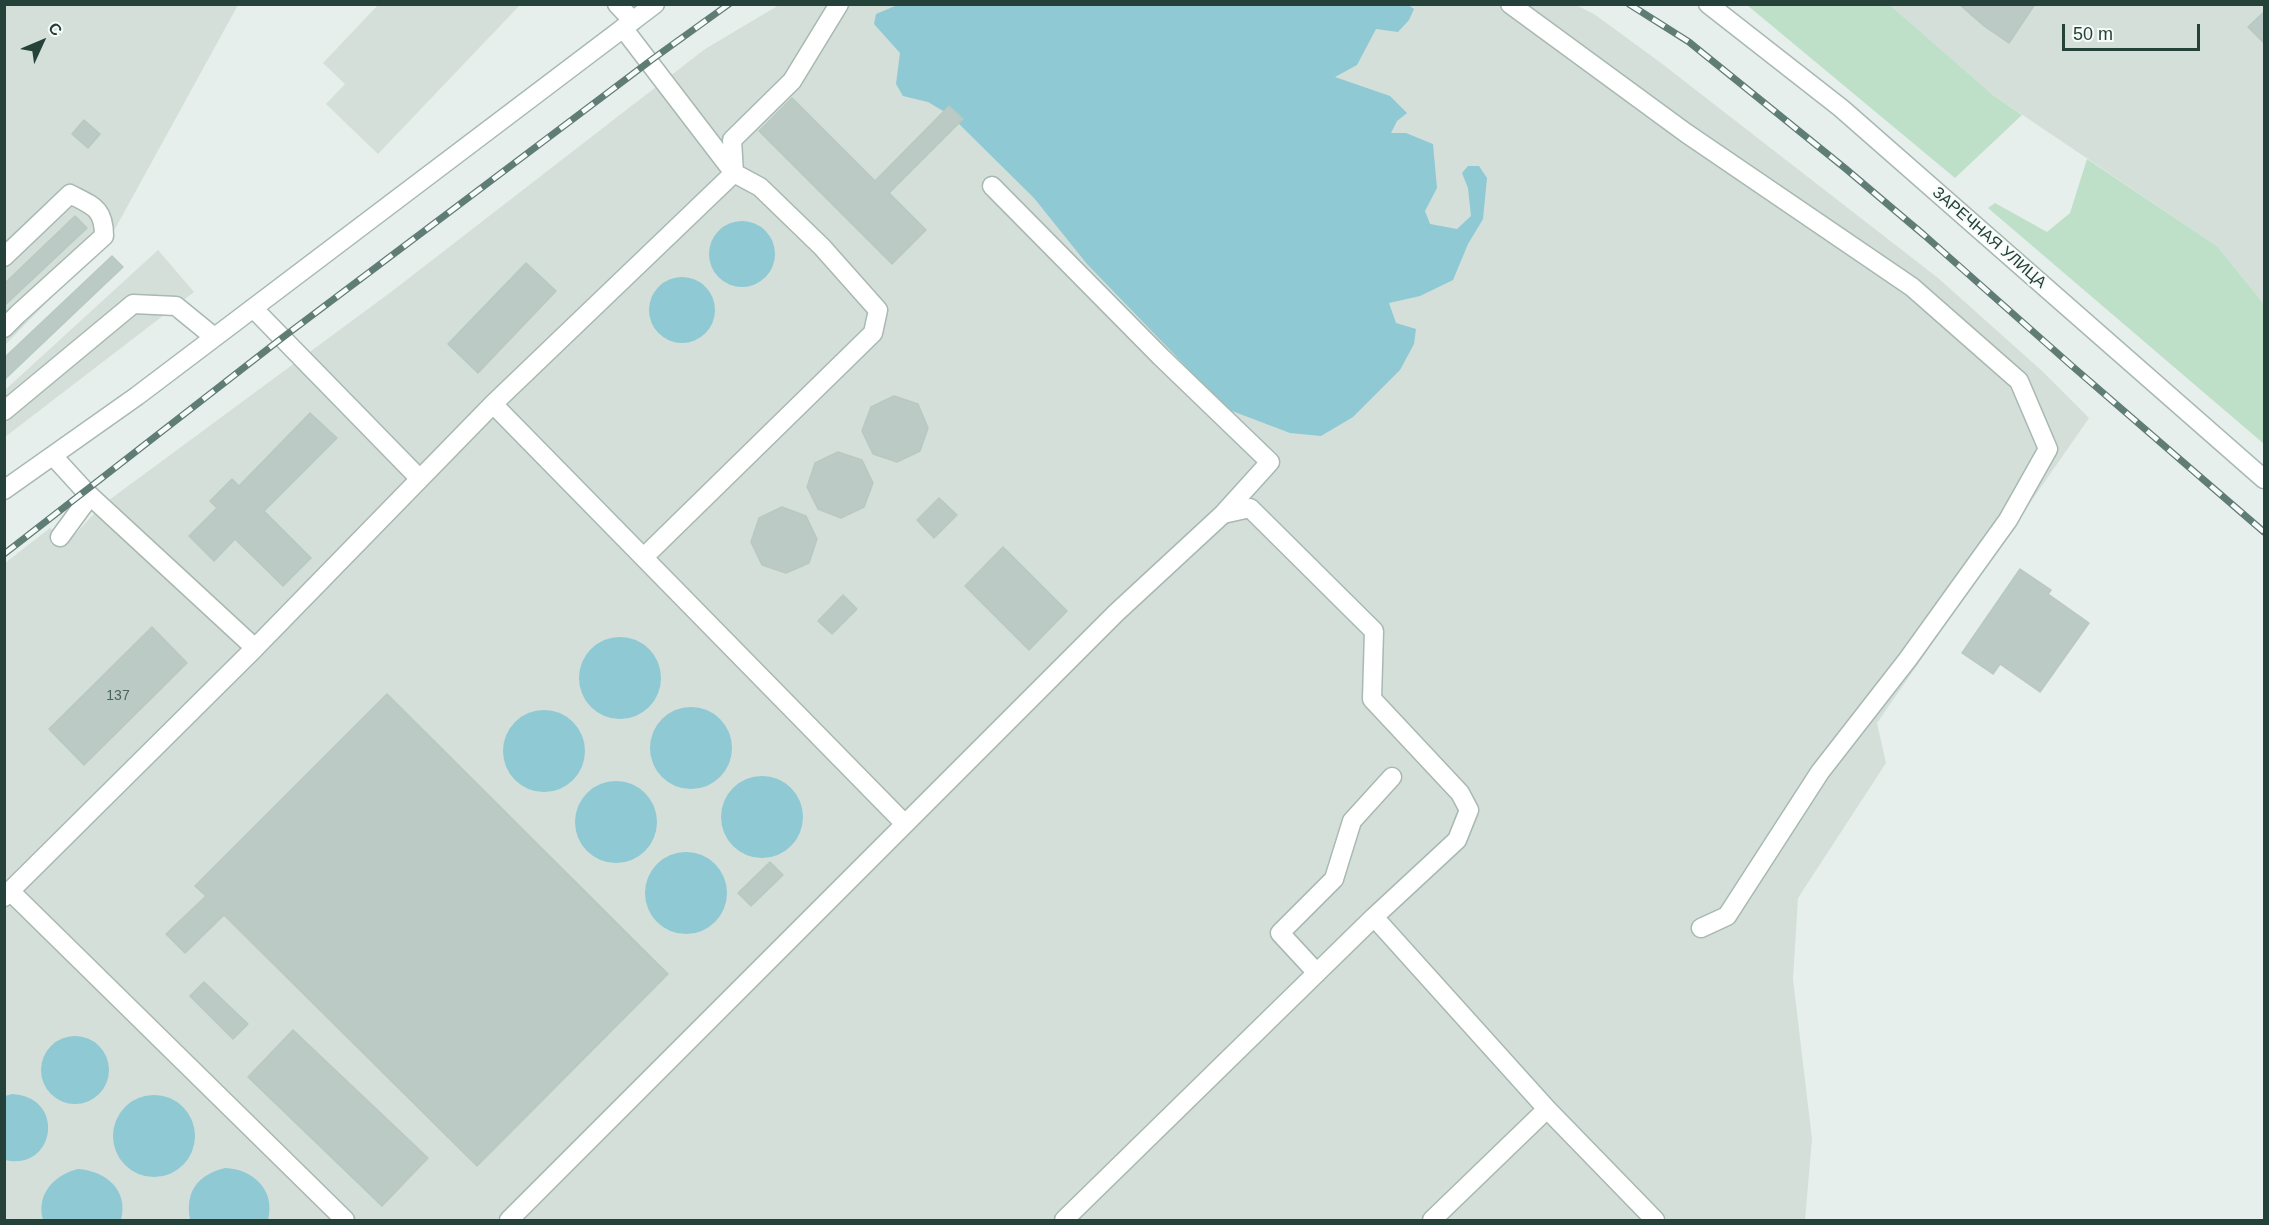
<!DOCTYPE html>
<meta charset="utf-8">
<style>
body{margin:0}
#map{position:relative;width:2269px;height:1225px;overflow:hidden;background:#e6efeb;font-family:Arial,sans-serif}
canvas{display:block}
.frame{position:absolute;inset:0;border:6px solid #24423a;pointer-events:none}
.north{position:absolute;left:12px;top:12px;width:60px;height:60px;-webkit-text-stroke:4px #f7fbf9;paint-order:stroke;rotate:46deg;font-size:16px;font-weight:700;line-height:24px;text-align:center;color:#24423a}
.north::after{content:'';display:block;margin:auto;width:21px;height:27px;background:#24423a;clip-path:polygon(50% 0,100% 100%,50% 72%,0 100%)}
.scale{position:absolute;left:2062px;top:24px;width:138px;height:27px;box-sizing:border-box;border:3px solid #24423a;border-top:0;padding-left:8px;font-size:18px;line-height:21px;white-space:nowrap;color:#24423a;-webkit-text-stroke:4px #f7fbf9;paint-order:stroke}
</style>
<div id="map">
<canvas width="2269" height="1225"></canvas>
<div class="frame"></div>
<div class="north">С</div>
<div class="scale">50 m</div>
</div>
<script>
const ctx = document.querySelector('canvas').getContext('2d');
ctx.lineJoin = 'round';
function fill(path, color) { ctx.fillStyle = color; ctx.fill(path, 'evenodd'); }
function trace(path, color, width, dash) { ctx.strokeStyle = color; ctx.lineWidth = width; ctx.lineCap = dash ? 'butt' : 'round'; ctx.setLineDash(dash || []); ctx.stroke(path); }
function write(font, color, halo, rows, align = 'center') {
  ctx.font = font + ' Arial,sans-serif'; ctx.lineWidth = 4.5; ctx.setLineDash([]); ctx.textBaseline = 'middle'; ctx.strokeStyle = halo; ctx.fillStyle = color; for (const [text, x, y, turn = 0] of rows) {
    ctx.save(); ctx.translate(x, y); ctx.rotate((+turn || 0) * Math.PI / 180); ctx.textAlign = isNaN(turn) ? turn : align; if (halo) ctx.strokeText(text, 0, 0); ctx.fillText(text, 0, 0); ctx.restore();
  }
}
fill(new Path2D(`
 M5,5H238L110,238L5,345Z
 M378,5H520L378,154L326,104L345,84L323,63Z
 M779,5H1576L1594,14L1661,63L1938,278L2041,370L2089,418L1877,723L1886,763L1798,898L1793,979L1812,1139L1805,1220H5V563L50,528L68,542L101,506L391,292L705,49Z
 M1890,5H2264V304L2217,246L1993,95Z
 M158,250L194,292L5,437V390Z`), '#d4dfda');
fill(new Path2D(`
 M1747,5H1890L1993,95L2022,115L1955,178Z
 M2087,159L2217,246L2264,304V444L1988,208L1995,203L2047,232L2070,213Z`), '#bfe0c8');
fill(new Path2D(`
 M900,4L1408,5L1414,9L1409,20L1398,32L1376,29L1357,65L1335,77L1390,96L1407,113L1397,121L1391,133H1406L1433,144L1437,188L1425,211L1430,224L1457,229L1471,216L1468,188L1462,173L1468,166H1479L1487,178L1483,219L1468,244L1453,280L1420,296L1389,303L1396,323L1416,329L1414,344L1400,370L1353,417L1321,436L1290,433L1240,414L1227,409L1087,264L1034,198L950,115L928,102L903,96L896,84L900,53L874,24L876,14Z
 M709 254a33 33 0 1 1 66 0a33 33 0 1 1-66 0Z
 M649 310a33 33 0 1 1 66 0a33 33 0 1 1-66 0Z
 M579 678a41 41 0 1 1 82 0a41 41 0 1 1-82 0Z
 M650 748a41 41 0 1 1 82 0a41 41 0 1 1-82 0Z
 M503 751a41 41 0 1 1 82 0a41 41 0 1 1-82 0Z
 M721 817a41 41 0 1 1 82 0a41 41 0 1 1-82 0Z
 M575 822a41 41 0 1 1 82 0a41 41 0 1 1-82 0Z
 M645 893a41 41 0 1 1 82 0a41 41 0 1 1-82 0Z
 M41 1070a34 34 0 1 1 68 0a34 34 0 1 1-68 0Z
 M12,1094C67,1097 55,1172 5,1160V1096Z
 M113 1136a41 41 0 1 1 82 0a41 41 0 1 1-82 0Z
 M225,1168C253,1169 276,1190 268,1220H190C185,1192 197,1175 225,1168Z
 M78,1169C106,1171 129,1190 121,1220H43C36,1194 54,1175 78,1169Z`), '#8ec9d4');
const building = new Path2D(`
 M1959,4H2035L2009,43L1984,26Z
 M2265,11V44L2248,27Z
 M792,98L875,181L949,106L963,119L889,193L926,230L892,264L759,131Z
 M84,120L100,134L88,148L72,134Z
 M75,216L87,228L4,306V284Z
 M112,256L123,267L4,380V358Z
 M526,263L556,291L478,373L448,344Z
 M894,396L918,404L928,428L920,451L897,462L873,454L862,431L871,407Z
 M310,413L337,438L264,511L311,558L283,586L235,539L214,561L189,536L217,508L210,501L232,479L239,486Z
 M838,452L862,460L873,483L864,507L841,518L818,509L807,487L815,463Z
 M939,498L957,515L934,538L917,520Z
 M782,507L806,516L817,539L809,563L786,573L762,565L751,542L759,518Z
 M1003,547L1067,611L1029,650L965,586Z
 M2020,569L2051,590L2048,594L2089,623L2040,692L2000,664L1993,674L1962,653Z
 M843,595L857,609L832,634L818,621Z
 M152,627L187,663L84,765L49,729Z
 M387,694L668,974L477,1166L224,915L185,953L166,934L206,896L195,886Z
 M770,862L783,875L751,906L738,893Z
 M204,982L248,1024L233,1039L190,996Z
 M293,1030L428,1158L382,1206L248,1077Z`);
fill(building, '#bbcac4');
trace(building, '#b8c9c2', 1.5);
const minor = new Path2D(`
 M617,4L633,21
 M1510,4L1686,133L1912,287L2019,381L2048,449L2008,520L1908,659L1820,772L1727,916L1701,928
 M1708,4L1841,108L2264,479
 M623,28L734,173L760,187L822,247L878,310L873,333L644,557
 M4,257L70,194C93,206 104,208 104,236L18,314L4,328
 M253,308L419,478
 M493,404L905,824
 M4,411L133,304L176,306L214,337
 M4,490L137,396L655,4
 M1223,514L1250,508L1374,631L1372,699L1460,793L1469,810L1457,840L1374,917
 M60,537L90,496
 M255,648L493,404L734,173L732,140L792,81L839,4
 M10,891L345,1220
 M4,897L255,648L86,492L53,456
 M1317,973L1280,933L1334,879L1352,821L1392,777
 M1547,1109L1655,1220
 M509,1220L1116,613L1223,514L1270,462L1161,357L992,186
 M1064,1220L1374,917L1547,1109L1432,1220`);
trace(minor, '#a8b8b2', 21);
trace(minor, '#fff', 18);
const rail = new Path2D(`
 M1629,4L1689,42L1846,169L1924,235L2072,366L2264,532
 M4,554L282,338L654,58L729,4`);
trace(rail, '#5f7d75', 7);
trace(rail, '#f7fbf9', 4.5, [14]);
write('14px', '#4a645c', null, [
 ["137",118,696]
]);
write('16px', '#24423a', '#f7fbf9', [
 ["ЗАРЕЧНАЯ УЛИЦА",1989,238,41]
]);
</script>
